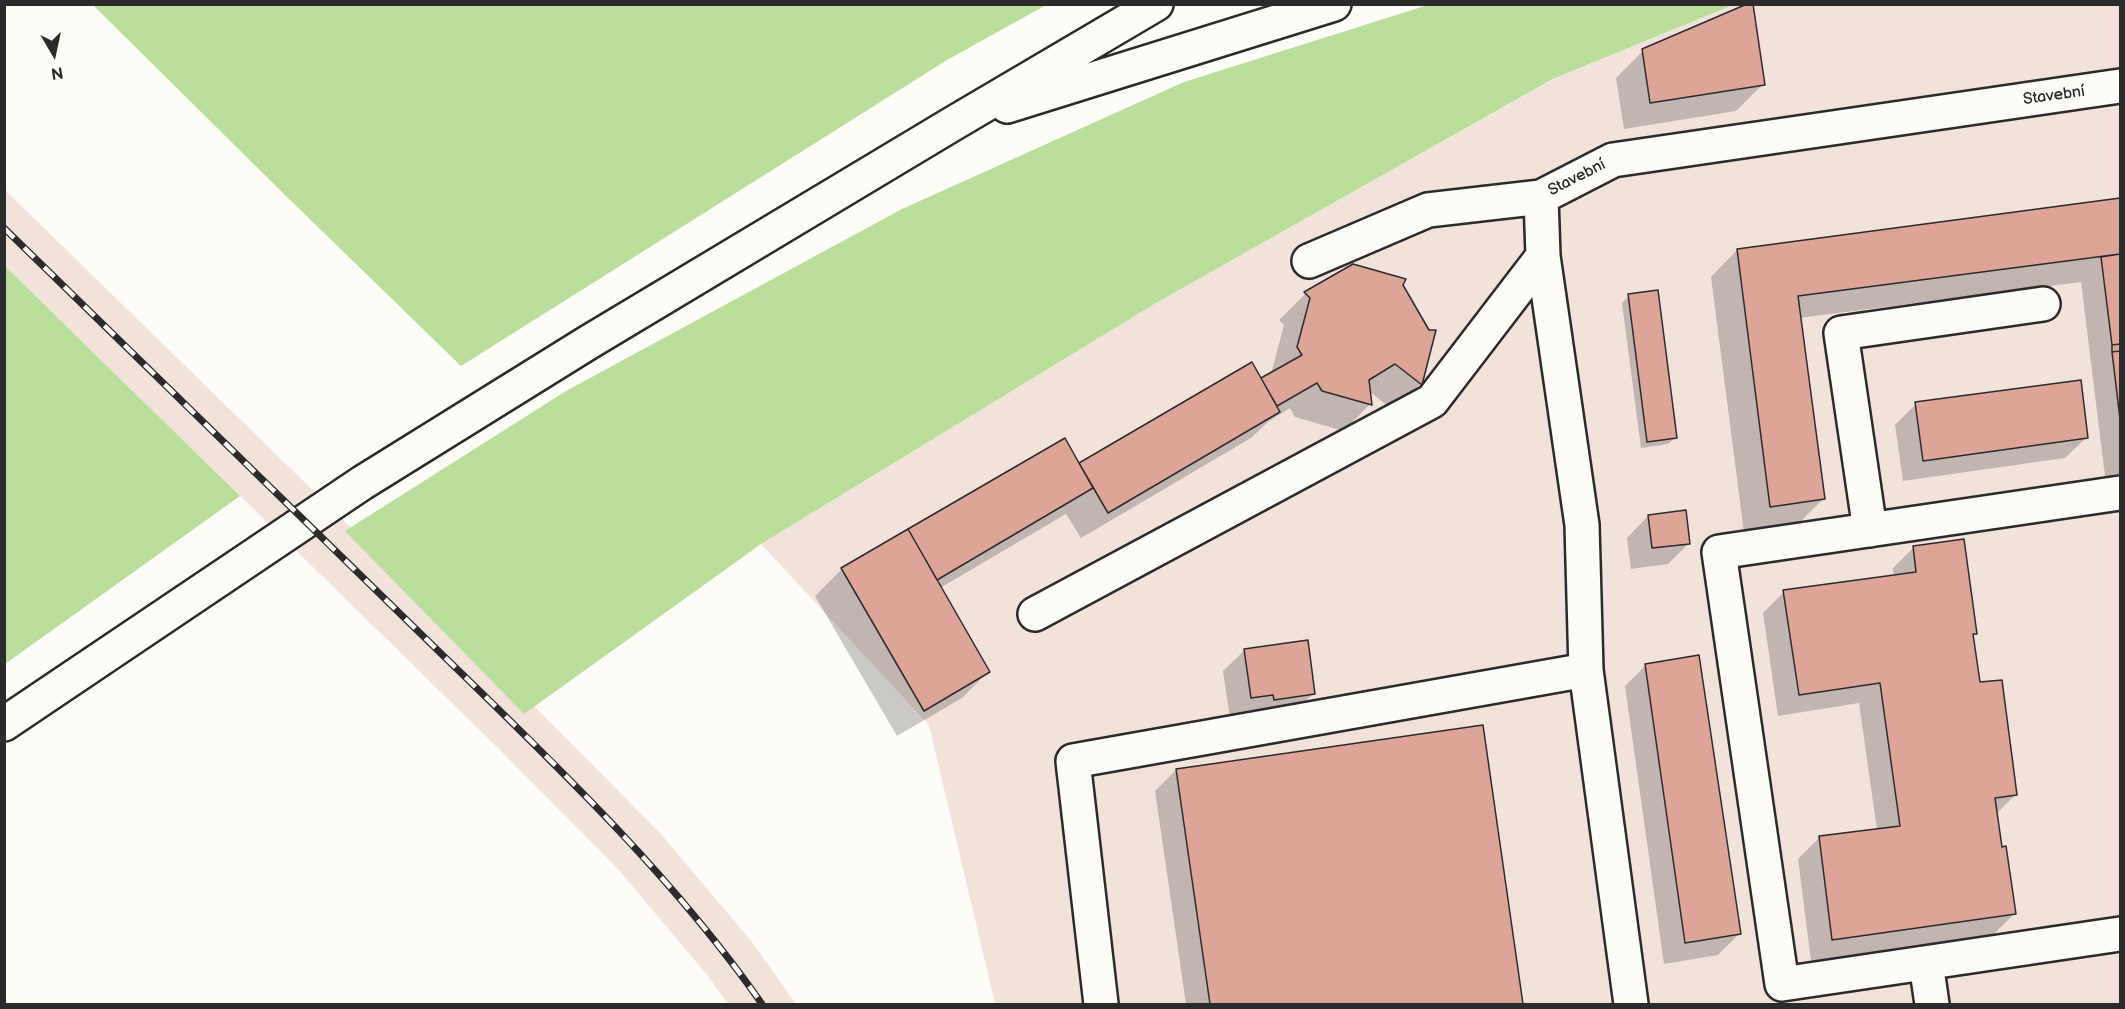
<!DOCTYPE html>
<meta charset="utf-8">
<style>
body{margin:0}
#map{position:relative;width:2125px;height:1009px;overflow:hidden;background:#fdfcf7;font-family:"Balsamiq Sans",sans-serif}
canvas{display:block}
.frame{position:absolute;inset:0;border:6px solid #2b2b2b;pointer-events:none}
.north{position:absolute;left:24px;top:24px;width:60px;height:60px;-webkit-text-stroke:4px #fdfcf7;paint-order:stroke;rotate:171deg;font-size:16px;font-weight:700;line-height:24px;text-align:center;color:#2b2b2b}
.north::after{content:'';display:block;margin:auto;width:21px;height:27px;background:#2b2b2b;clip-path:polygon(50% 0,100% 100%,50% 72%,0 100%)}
</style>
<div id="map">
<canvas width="2125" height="1009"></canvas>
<div class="frame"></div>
<div class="north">N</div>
</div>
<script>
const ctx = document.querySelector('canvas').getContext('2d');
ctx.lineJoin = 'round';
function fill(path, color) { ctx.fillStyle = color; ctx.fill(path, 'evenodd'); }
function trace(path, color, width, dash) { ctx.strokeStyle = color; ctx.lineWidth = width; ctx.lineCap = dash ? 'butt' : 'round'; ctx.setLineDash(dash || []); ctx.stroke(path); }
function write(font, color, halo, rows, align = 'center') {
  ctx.font = font + ' "Balsamiq Sans",sans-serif'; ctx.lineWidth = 5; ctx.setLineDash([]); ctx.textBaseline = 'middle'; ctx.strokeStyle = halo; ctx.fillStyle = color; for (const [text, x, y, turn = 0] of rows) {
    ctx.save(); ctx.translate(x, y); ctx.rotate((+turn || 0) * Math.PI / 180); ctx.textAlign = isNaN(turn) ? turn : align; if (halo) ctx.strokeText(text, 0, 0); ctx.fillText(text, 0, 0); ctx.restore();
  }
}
fill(new Path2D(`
 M1733,5H2120V1004H995L929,725L761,544L1156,303L1554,79Z
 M4,189L538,710L660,833L752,942L796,1004H728L708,976L619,870L499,749L5,266Z`), '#f3e2da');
fill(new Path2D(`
 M93,5H1046L947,60L461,366L285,195Z
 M1428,5H1733L1553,79L1156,303L761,544L524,714L345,531L566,391L902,209L1184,82Z
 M5,266L240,496L5,664H4Z`), '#b9df9a');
fill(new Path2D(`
 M1643,51L1763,84L1736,111L1624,129L1616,78Z
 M2120,200V474L2105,476L2081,282L1799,318L1823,499L1796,526L1744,533L1711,277L1737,250Z
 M1353,266L1401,286L1428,331L1434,332L1420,384L1394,411L1369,391L1370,404L1344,431L1295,417L1290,408L1269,421L1251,438L1081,538L1066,514L940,588L988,672L962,698L897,736L815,596L842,569L1079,465L1251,364L1260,380L1271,374L1284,325L1279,320L1305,294Z
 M1629,296L1676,437L1668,444L1641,448L1622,303Z
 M1916,404L2087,437L2065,458L1903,481L1895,425Z
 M1648,516L1689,543L1668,564L1631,569L1627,538Z
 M1914,547L1975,633L1972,637L1978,684L2016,794L1996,814L2000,849L2014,914L1993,935L1811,961L1798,859L1819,838L1877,830L1859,703L1778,716L1763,613L1784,592L1894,576L1893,568Z
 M1245,650L1314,693L1293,714L1230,718L1223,671Z
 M1646,665L1739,934L1718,955L1664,964L1625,686Z
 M1482,727L1522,1004H1186L1155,791L1176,770Z`), '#0003');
const building = new Path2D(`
 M1747,4H1753L1765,85L1650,103L1642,49Z
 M2120,198V254L1798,296L1825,499L1770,507L1737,249Z
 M2120,254V344L2112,345L2101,257Z
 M1353,264L1406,279L1403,285L1429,330H1436L1422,385L1395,364L1369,380L1372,405L1322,391L1317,383L1277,406L1261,378L1302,355L1297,347L1310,298L1304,292Z
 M1658,290L1677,438L1647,442L1628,294Z
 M2120,344V351L2112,352V345Z
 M2120,351V419L2112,352Z
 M1252,362L1280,412L1108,513L1079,463Z
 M2081,380L2088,438L1923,461L1915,402Z
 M1065,438L1093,488L937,580L908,529Z
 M1686,510L1690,544L1652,548L1648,515Z
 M908,529L990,672L924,711L841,568Z
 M1964,539L1977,634H1973L1980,682L2002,680L2017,795L1995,798L2002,847L2006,846L2016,914L1832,940L1819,836L1900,826L1880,683L1799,695L1783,590L1916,572L1913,546Z
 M1308,640L1315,694L1274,700L1273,695L1251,698L1244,649Z
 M1699,655L1741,934L1685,943L1645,664Z
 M1483,725L1523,1004H1210L1176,769Z`);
fill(building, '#dda498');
trace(building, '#2b2b2b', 1.5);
const minor = new Path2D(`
 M1309,261L1428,210L1541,197
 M2120,493L1719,552L1782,984L2120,934
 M1870,530L1841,333L2043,304
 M1035,614L1432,401L1543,256
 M1586,670L1582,525L1543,256L1541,197L1613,160L2120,86
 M1926,963L1932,1004
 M1101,1004L1073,761L1586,670L1631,1004`);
const major = new Path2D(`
 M1007,106L1334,4
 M4,724L362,483L589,342L954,123L1156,4`);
trace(minor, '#2b2b2b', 38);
trace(major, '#2b2b2b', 38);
trace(minor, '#fdfcf7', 33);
trace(major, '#fdfcf7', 33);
const rail = new Path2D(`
 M4,228C144,364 283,500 423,636C542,752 666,867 762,1004`);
trace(rail, '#2b2b2b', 7);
trace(rail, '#fdfcf7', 4.5, [14]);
write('16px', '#2b2b2b', '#fdfcf7', [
 ["Stavební",2054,96,-8],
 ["Stavební",1577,178,-27]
]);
</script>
